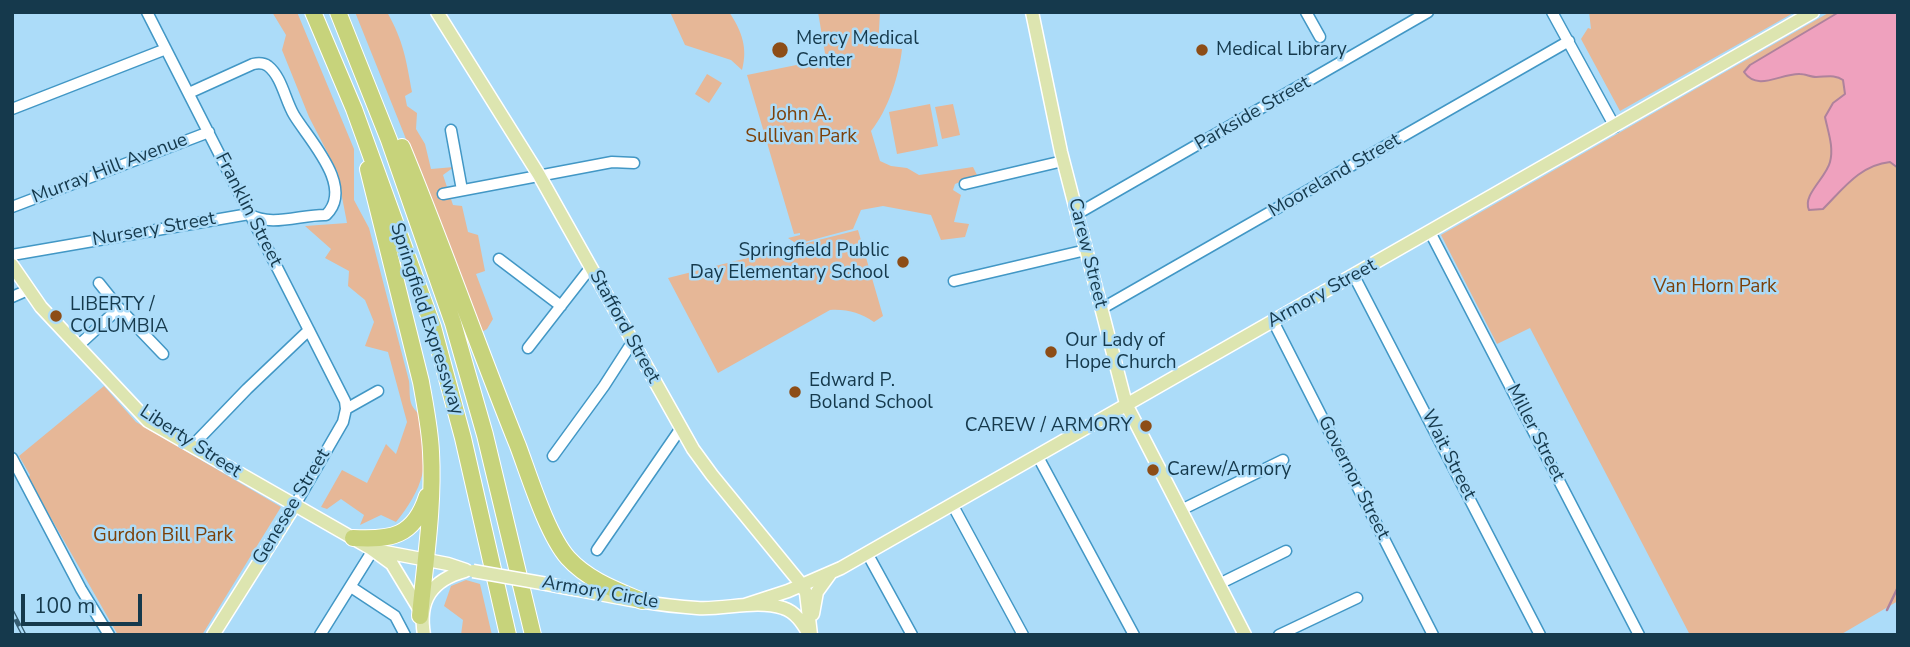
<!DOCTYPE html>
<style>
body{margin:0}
#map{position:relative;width:1910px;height:647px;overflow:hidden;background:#acdcf9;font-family:"Nunito Sans",sans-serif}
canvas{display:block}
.frame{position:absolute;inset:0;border:14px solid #15394c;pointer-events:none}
.scale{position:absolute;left:21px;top:594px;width:121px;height:32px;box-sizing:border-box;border:4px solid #15394c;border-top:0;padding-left:9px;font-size:21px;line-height:24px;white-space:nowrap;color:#15394c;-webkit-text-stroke:5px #acdcf9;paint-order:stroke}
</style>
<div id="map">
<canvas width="1910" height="647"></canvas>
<div class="frame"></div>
<div class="scale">100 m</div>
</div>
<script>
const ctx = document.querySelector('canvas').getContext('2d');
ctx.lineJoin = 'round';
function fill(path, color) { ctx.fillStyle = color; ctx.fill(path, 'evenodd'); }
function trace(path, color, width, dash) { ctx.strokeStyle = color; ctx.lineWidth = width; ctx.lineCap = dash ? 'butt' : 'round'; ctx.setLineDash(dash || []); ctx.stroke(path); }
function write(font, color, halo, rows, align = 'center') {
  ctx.font = font + ' "Nunito Sans",sans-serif'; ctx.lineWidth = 5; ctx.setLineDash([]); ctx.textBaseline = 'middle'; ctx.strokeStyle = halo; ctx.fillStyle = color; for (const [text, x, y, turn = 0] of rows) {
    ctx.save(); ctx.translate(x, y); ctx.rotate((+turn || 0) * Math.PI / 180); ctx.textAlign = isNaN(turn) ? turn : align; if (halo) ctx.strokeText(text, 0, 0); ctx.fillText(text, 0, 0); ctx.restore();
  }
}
fill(new Path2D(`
 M272,12H297L354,149V200L369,228L409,381C410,388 409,396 411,403C413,410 421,414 422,421C430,464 423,489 396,522L381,515L360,525L364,515L341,499L327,509L321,507L342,470L367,483L386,444L396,454L407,422L388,352L365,346L374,322L365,300L348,286L349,271L325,258L331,249L305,226L347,223L337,171L309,117L282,50L286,35Z
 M355,12H387C404,42 406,60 412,92L405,96L407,106L417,113L416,129L425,144L431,169L454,167L443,175L453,205L462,206L468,232L478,235L485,271L476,274L493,319L487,329L480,333L404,134Z
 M670,12H729C742,31 748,48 742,70L731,60L685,45Z
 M818,12H880L878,48L902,49C899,76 888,110 871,131L880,161L891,166L907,168L919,175L973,167L977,175L955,184L953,190L961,195L954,222L969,224L965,237L941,240L931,215L883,206L861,210L853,229L797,244L788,238L800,235V233L794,234L747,75L826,59Z
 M1589,12H1795L1620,111L1581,39L1588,28L1591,29Z
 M1830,12H1898V601L1840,635H1690L1530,328L1497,344L1441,235Z
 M707,74L722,83L709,103L695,94Z
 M930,104L938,146L897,154L889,112Z
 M953,104L960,135L942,139L935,107Z
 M858,230L883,316L874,322C860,313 848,309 830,310L718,373L668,278Z
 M104,386L136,422L281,507L202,635H118L28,478L30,475L19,456Z
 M466,580L480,584L492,635H461L463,620L444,606L451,586Z`), '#e6b797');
const water = new Path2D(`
 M1839,12H1898V168L1890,162C1860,165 1843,189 1823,209L1809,210C1802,195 1826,178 1830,162C1834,147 1828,132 1825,117L1833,103L1845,94L1843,80C1835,74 1826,77 1816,77C1811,77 1805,74 1800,74C1781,73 1758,92 1744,72L1750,65Z`);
fill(water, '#efa1be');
trace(water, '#ae829c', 2);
trace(new Path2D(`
 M1887,610L1898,587`), '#ae829c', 2.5);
const minor = new Path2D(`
 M147,12L345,401L346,409
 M1306,12L1320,37
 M1552,12L1615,127
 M12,109L166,49
 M451,130L462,190
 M965,184L1063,161
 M443,194L612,162L634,163
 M12,207L209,132
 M1077,214L1428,12
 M1430,232L1639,635
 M12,255L249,214C271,228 302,214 326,215C355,187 309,140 294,115C285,100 282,77 268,66C264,63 258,63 253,64L189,93
 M499,259L561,306
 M1354,276L1540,635
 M954,281L1086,250
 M99,283L119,308
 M12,297L28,290
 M1101,309L1569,41
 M1273,321L1433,635
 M79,345L119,308L163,354
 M528,348L591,267
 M193,445L247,389L309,330
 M1037,455L1134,635
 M553,456L604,386L633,341
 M12,458L81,589L109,635
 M952,504L1023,635
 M295,505L343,422L346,409L378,391
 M1181,510L1283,460
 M597,550L681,428
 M867,553L912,635
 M1219,584L1286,551
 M351,587L395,616L405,635
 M320,635L373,550
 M1279,635L1357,598`);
const major = new Path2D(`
 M437,12L539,175L693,449L712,475L802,585L806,593L811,635
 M1032,12L1061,152L1126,404L1245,635
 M12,265L41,307L148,421L370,548L392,564L421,612
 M380,551L448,564L466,570
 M547,584C596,593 647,605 697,608C725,610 756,599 783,608C796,612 803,624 809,634
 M745,605L788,591L841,568L1813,12
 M813,614L817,592L830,574
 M213,635L295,505
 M424,635C418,600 432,580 465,571`);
const highway = new Path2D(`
 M313,12L354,109L433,327L463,438L508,635
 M338,12L389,140L453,323L485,435L533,635
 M402,147C443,246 478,347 518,446C530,478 547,534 568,558C588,580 616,590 642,601
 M368,169L421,382C425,405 430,429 431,452C434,507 425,561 420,616
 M353,538C391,540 414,537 427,496`);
trace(minor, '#4297c5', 13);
trace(major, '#fff', 15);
trace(highway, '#fff', 18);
trace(minor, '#fff', 10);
trace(major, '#dde5b0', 12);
trace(highway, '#c7d37b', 16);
const rail = new Path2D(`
 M12,612L24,635`);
trace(rail, '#365c71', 5);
trace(rail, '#acdcf9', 2.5, [8]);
const majorBridge = new Path2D(`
 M473,571L547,584`);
trace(majorBridge, '#fff', 15, []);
trace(majorBridge, '#dde5b0', 12);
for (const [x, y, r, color] of [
 [780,50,9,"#8d4d17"],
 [1202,50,7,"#8d4d17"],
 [903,262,7,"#8d4d17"],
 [56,316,7,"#8d4d17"],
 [1051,352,7,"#8d4d17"],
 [795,392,7,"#8d4d17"],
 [1146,426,7,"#8d4d17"],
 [1153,470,7,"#8d4d17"]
]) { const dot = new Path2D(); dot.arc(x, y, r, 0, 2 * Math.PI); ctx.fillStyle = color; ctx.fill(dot); trace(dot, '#acdcf9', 2.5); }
write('19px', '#15394c', '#acdcf9', [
 ["Mercy Medical",796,39],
 ["Center",796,61],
 ["Medical Library",1216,50],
 ["Springfield Public",889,251,"right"],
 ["Day Elementary School",889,273,"right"],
 ["LIBERTY /",70,305],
 ["COLUMBIA",70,327],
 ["Our Lady of",1065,341],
 ["Hope Church",1065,363],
 ["Edward P.",809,381],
 ["Boland School",809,403],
 ["CAREW / ARMORY",1132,426,"right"],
 ["Carew/Armory",1167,470]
], 'left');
write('19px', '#15394c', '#acdcf9', [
 ["Parkside Street",1253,114,-30],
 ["Murray Hill Avenue",110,169,-21],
 ["Mooreland Street",1335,176,-30],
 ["Franklin Street",248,210,63],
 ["Nursery Street",154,230,-10],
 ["Carew Street",1087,253,76],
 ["Armory Street",1322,294,-29],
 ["Springfield Expressway",426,319,72],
 ["Stafford Street",624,327,61],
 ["Miller Street",1535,433,63],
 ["Liberty Street",190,442,33],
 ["Wait Street",1448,455,63],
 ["Governor Street",1353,478,63],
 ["Genesee Street",292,507,-59],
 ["Armory Circle",600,593,10]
]);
write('19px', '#7c4009', '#acdcf9', [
 ["John A.",801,115],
 ["Sullivan Park",801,137],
 ["Van Horn Park",1715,287],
 ["Gurdon Bill Park",163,536]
]);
</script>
